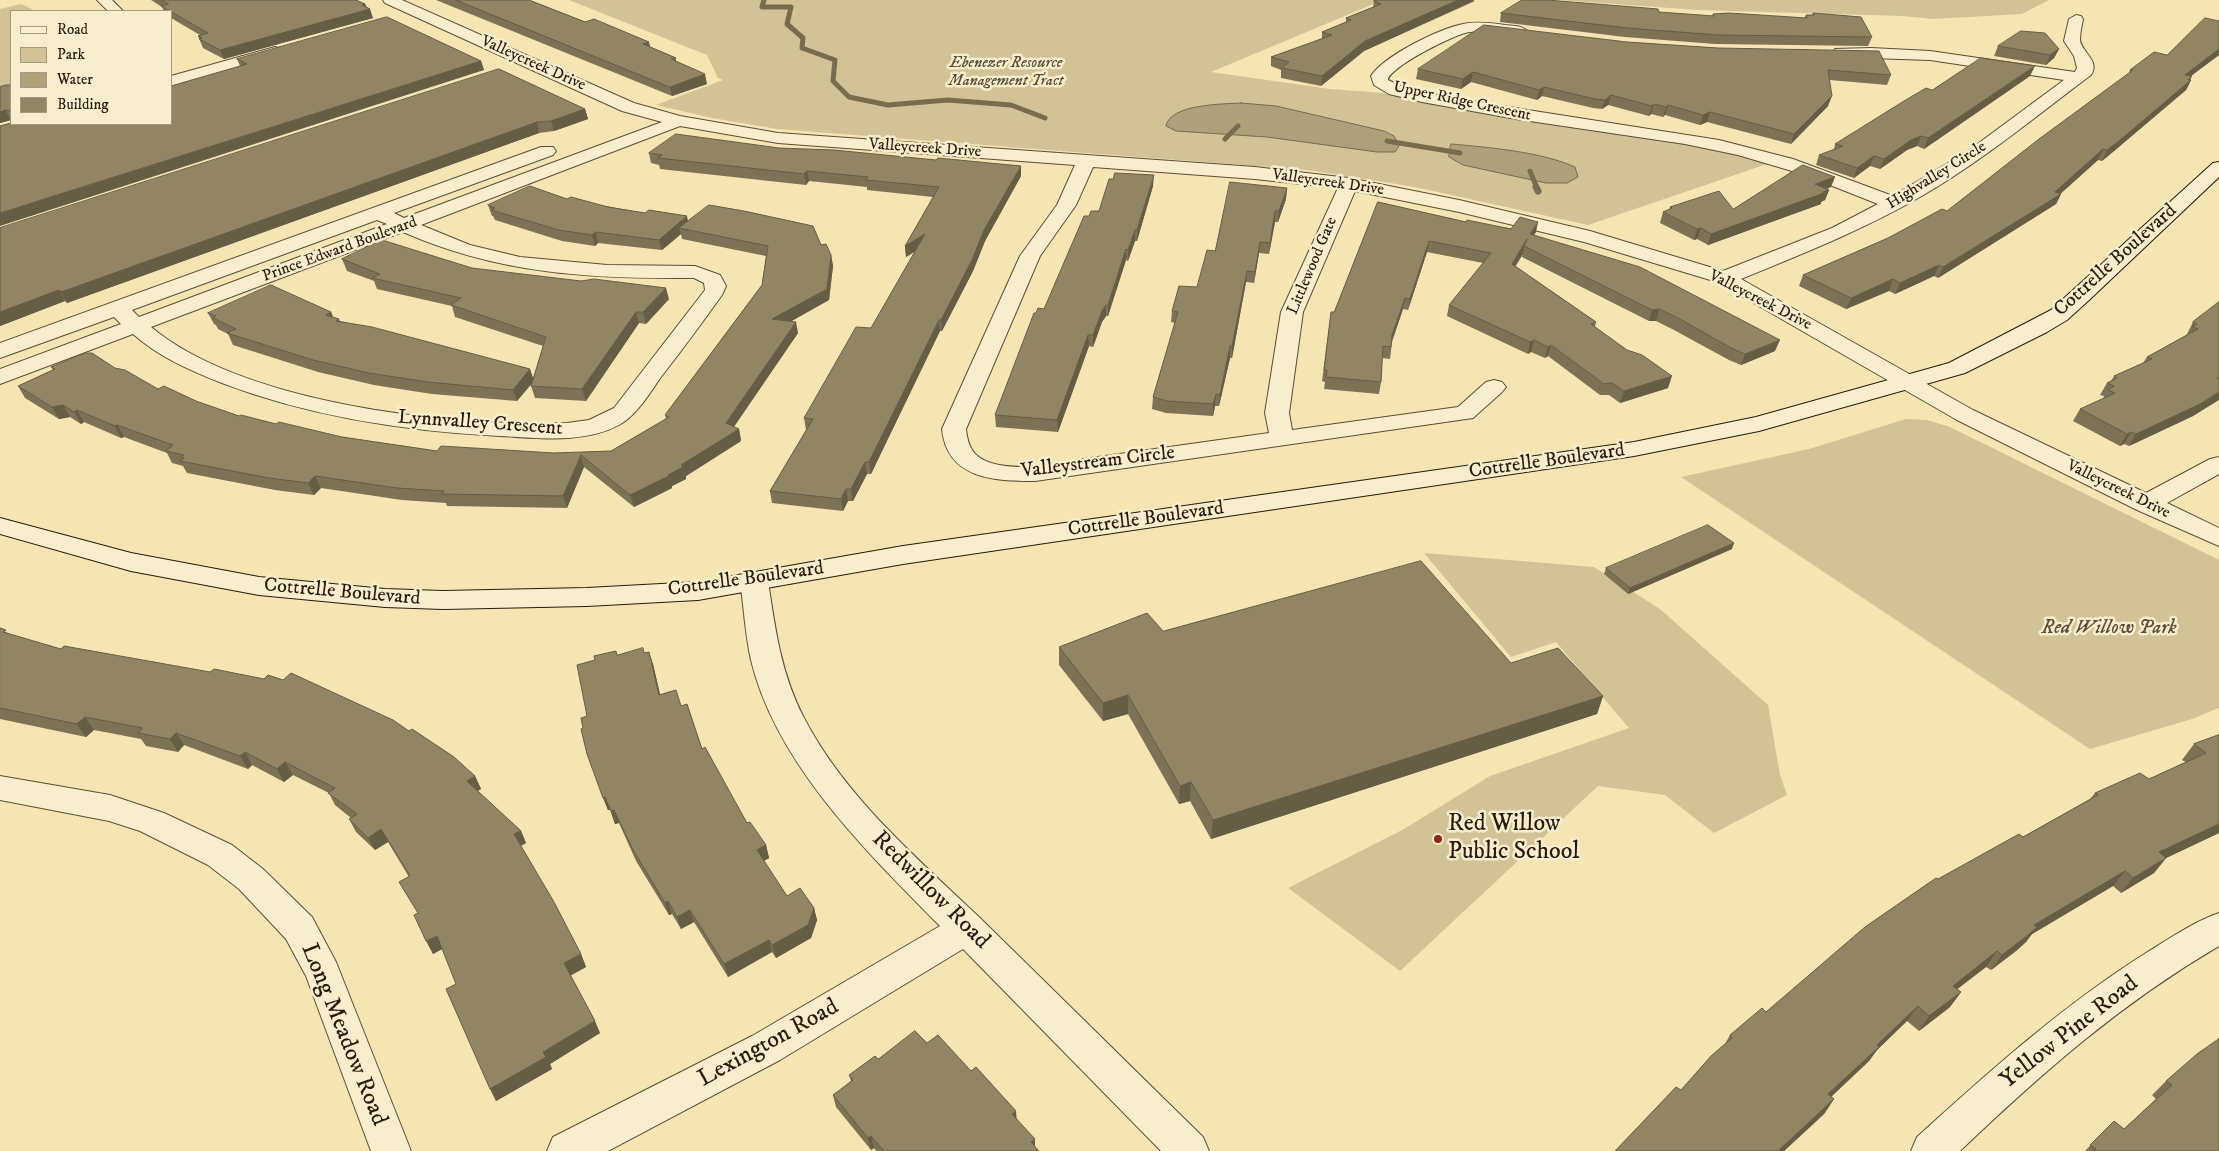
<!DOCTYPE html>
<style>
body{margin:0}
#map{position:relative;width:2219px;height:1151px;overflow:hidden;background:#f4e5b2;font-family:"IM FELL DW Pica",serif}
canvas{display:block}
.legend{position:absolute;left:10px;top:10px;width:162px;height:115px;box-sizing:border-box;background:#f8eecd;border:1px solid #a49a81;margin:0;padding:6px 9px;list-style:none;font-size:15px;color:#261c0e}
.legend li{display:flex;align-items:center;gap:10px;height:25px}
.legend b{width:25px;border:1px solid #a49a81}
</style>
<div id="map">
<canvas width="2219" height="1151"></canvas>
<ul class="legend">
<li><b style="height:6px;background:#f8eecd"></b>Road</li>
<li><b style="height:14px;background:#d1c396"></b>Park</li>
<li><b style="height:14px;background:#aea17a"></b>Water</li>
<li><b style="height:14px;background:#918563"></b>Building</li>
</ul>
</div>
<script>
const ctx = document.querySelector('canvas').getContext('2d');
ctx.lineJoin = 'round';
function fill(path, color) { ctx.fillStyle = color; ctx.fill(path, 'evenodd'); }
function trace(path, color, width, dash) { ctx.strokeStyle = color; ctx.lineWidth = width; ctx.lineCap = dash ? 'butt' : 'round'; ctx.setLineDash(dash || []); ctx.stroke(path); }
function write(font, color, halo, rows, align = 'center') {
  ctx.font = font + ' "IM FELL DW Pica",serif'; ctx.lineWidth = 5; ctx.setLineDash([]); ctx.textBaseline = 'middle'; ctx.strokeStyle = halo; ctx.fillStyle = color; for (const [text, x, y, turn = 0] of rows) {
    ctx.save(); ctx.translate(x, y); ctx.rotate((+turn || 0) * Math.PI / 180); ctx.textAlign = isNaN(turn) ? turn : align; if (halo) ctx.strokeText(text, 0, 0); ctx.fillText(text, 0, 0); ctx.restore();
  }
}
fill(new Path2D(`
 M569,0H1383L1211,72L1330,89L1383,93L1523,120L1697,146L1770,163L1588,225L1415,187L1307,170L777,129L712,118L656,105L723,80L718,78L707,55Z
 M1559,0H2049L2022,14L1933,19L1903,16L1697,10Z
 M21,4L36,11H11V88L0,91V9Z
 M1906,419L1927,420L1950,427L2219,560V708L2192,719L2090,749L1681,477L1809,449Z
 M1424,553L1594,567L1660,609L1768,705L1780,775L1787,795L1714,833L1665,795L1598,786L1400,971L1288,888L1404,829L1490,776L1629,728L1556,642L1511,657Z`), '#d1c396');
const water = new Path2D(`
 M1241,103L1276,106L1384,131L1394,136L1399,146L1395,152H1377L1267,137L1176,131L1166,126C1170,104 1223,104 1241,103Z
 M1451,144C1487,147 1542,152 1575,167L1578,177L1567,183H1546L1463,165L1449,157Z`);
fill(water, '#aea17a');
trace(water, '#786c4f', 1);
trace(new Path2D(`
 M764,0L762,7H791L787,24L803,38L802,48L835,60L833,81L849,97L888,105L948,100L1011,105L1045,118
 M1225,139L1238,126
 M1387,141L1460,153
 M1530,171L1537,188`), '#786c4f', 5);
trace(new Path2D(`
 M1536,187L1538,191`), '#786c4f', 7);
const minor = new Path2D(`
 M97,0H112L123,11H108Z
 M383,0H402L634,103L680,116L778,133L1255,167L1349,178L1459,200L1590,231L1723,271L1832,228L1878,204L1802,174L1738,155L1685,144L1516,119L1422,102L1389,94L1374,85L1371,76C1385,55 1439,29 1463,24C1477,21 1492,23 1505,25C1513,26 1522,25 1527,31L1524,34C1507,38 1488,30 1470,32C1456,33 1388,68 1388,80L1409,90L1483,103L1719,140L1793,159L1893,196L1968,151L2064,80L1930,60L1841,57L1833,52L1835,49L1871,48L1930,51L2075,72L2077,68L2074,56L2064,41L2069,19L2076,15L2081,16L2083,19C2082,25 2080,33 2080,39C2080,51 2101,61 2091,75C2035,117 1981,162 1920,197C1863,230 1802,254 1741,279L1973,410L2146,493L2210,459L2219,457V474L2167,503L2219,528V546L2137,510L1957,420L1717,282L1584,242L1459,212L1355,191L1303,312L1289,413L1292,430L1458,407L1486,382L1494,380L1502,382L1506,387L1502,392L1473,418L1035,481C994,481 947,479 942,429L1020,256L1057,205L1075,165L778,143L680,126L421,225L470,245L520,257L607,265L695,266L720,275L726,286L722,295C702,323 682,350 661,377C649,394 637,415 619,425C583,444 539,438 500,436C405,431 311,417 222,383C191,371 159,357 133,334L0,384V369L121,324L114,317L0,358V343L541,147H553L556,151L553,155L394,213L404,218L662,122L622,111L385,3ZM1093,167L1255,179L1338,188L1281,312L1265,413L1269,433C1212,441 1155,449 1098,457C1065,461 1024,473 991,463C973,457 968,447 966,429L1040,256L1076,205ZM377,220L387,224L139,317L132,310ZM403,232C499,274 590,279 694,278L704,283L705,290L614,408L589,420L567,423C449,427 244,404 151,327Z
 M275,47L281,49L283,52L281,55L171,86V76Z
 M754,572L764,575L768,581C775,628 781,673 803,716C843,795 916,857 979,917C1054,990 1128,1064 1203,1137L1209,1151H1161L963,949L780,1060L608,1151H547L553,1137L752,1036L940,926C867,852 776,764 751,660C745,634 744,607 740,581L744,575Z
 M0,776L110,795L164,813L232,845L263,869L312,917L336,962L411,1151H371L306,976L286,939L239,889L208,865L140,831L109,821L0,800Z
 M2219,913V946C2120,1004 2042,1073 1960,1151H1911L1917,1137C1990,1071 2062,1006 2146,953C2169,939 2193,922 2219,913Z`);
const secondary = new Path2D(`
 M2219,162V177L2088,301L2067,320L2047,332L1965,373L1759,431L1634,456L903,564L698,600L587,606L443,609L385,607L259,595L131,571L0,534V518L131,553L259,577L385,589L443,591L587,588L698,582L903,546L1634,442L1756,417L1949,363L2051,310L2213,163Z`);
trace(minor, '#5a4e37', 2);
trace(secondary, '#261c0e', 2);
fill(minor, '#f8eecd');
fill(secondary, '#f8eecd');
fill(new Path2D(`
 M151,0H356L365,4L373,18L224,59L203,48L198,36L200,35L171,18V11H164L162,7Z
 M436,0H529L651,47L676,58V62L707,84L672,96Z
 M1374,1H1475L1364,51L1321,86L1281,78V70L1271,66V57L1322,39V32L1346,22V18L1373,7Z
 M1501,13L1712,16L1713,14L1804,18L1806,15H1812L1813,13L1872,37L1868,46L1715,44L1625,37L1500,22Z
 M2219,21V55L2191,76L2190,80H2191L2186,90L2114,151L2102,161L2098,160L2060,194H2061L2056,204L1938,278L1934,276L1895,294L1889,291L1846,309L1799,286L1803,275L1888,238L1947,211L2128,75L2130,70L2167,55Z
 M1627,42L1718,48L1891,75L1887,85L1830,80L1828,106L1791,144L1707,122L1700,125L1665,115L1663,117L1651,114L1649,116L1608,105L1602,109L1593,108L1542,96L1537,100L1471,82L1461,89L1416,79L1418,69Z
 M1998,46L2059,49L2054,58L2046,65L1994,56Z
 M237,59L481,61L484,70L171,124L240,66Z
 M2030,76L1924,149L1917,146L1907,150L1880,169L1870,166L1854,178L1816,165L1819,155L1834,150L1835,144L1932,90Z
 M11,85V120L0,123Z
 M585,109L588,119L554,131L539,133L67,303L65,301L0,326V228Z
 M779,148L936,160L1021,166V176L985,241L973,271L942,331H940L871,474H867L853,501H848L843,511L772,503L770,491L806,430L804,418L871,328L915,251L906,257L905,246L933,197L867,190V187L809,181L806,185L660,169L659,165L651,163L649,153Z
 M1113,179L1153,186L1137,241H1135L1128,261L1126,260L1108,316H1106L1102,322L1093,347L1089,346L1058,432L996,427L995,415L1036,313L1044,309L1089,216L1099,211Z
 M1831,187L1827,189L1829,190L1825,200L1821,202V204L1708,245L1697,239L1694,240L1660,223L1663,212L1669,210L1670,207L1733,209Z
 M1287,188L1286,199L1278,222H1275L1269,254L1259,253L1254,283L1246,282L1232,358H1230L1219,406H1215L1213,416L1166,413L1152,409L1153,397L1175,323L1171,322L1172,311L1197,287L1215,251Z
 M567,199L821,245L831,255L833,266L829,300L791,321L798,333L734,427L739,429L741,441L686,476V479L672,486V488L634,507L584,467L567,508L447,506L446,503L402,500L321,488L314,495L275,490L187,473L183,466L172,463L167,453L124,437L121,438L84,422L81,424L70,417L59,419L25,398L18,386L53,370L51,367L115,368L158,389L239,416L342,437L437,451L554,453L611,451L666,419L665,415L762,285L766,256L682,239L681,234L662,250L598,243L595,246L562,241L495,220L493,216H492L488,205Z
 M1378,202L1466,222L1536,232L1534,235L1775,351L1741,365L1729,360L1674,330L1656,321H1649L1522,257L1523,254L1515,266L1596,322L1595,327L1668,388L1620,403L1609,395H1600L1548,356L1545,358L1531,352L1528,354L1447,316L1449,305L1483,263L1427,252L1408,310L1403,309L1392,342L1390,359L1382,358L1381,382L1379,394L1324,389L1325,382L1322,381L1331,312H1334Z
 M342,259L472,268L669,299L646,324L639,323L586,401L535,398L531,386L532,383L517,401L432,394L374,385L318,372L233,345L228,334L218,329L216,325L214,324L208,313L331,312L333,317L339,319L340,321L530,369L533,379L543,346L455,317L452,306L377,289L374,281L347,271Z
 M2219,302V399L2193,416L2129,446L2124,444L2120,446L2073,421L2080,409L2103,399L2104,396L2100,395L2107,383L2111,381L2114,376L2143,363L2147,357L2188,334H2187L2193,322Z
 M1732,549L1628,594L1604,574L1606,568Z
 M0,628L9,634L475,776L481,789L477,791L521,831L526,843L521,846L581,954L586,967L570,975L600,1033L550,1064L552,1069L496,1101L456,984L442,949L433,954L418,913L399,882L409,877L388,842L375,850L356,832L349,819L351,818L335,805L329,793L293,775L284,782L252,765L248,769L184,745L178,752L146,746L141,739L94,730L86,737L0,719Z
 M1163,631L1511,663L1603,696L1597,714L1211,839L1190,801L1179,804L1128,714L1103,721L1059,665V647Z
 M644,653L653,664L660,695L681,706L702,749L747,823L766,845L769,858L764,861L787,896L814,908L817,920L811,938L776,958L772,952L728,977L694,922L681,929L672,914L669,915L636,861L619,823L615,824L610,810H608L587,754L583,728L587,716L595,660L617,655Z
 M2219,735V833L2166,858L2154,873L2121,893L2113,886L2032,934L2026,942L2016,951L1991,970L1986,967L1957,989L1961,992L1950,1007L1919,1031L1907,1021L1877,1050L1869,1061L1831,1097L1834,1099L1824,1114L1784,1151H1615L1681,1090L1725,1044L1730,1035L1766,1012L1938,879L2023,837L2090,799L2095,793L2149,779L2186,762L2182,760L2194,744Z
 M2219,1039V1151H2085L2114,1121L2124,1129L2156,1099L2152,1095L2166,1081Z
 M927,1043L971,1071L1017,1119L1035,1147L1039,1151H876L874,1148L871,1150L836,1107L833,1095L851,1081L849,1075L878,1059Z`), '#7d7255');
fill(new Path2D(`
 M1458,0H1475L1364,51L1321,86L1322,76L1365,41Z
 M365,4L367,9H370L373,18L224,59L220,50Z
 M649,42L651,51L643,44Z
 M2059,49L2054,58L2046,65L2050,55Z
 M2219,49V55L2180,84L2185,75Z
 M481,61L484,70L0,226V213Z
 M2035,66L2030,76L1924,149L1928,138Z
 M1473,72L1471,82L1461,89L1463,79Z
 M705,74L707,84L672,96L670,87Z
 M2192,76L2189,82L2191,80L2186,90L2114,151L2102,161L2107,150Z
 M1544,87L1542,96L1537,100L1539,90Z
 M1611,95L1608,105L1602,109L1605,100Z
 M1832,96L1828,106L1791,144L1794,134Z
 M1654,104L1651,114L1649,116L1652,106Z
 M1668,105L1665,115L1663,117L1666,107Z
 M585,109L588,119L554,131L551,121Z
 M5,110L11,120L0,123V112Z
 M1710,112L1707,122L1700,125L1703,115Z
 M537,122L539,133L67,303L61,292Z
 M1921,136L1917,146L1907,150L1880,169L1884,159L1911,140Z
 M2103,149L2098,160L2057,197L2061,194L2056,204L1938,278L1943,267L2055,192Z
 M1874,156L1870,166L1854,178L1857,168Z
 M1021,166V176L985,241L973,271L942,331L941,320L984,230Z
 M807,171L809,181L806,185L804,174Z
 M1154,175L1153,186L1137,241V230Z
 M1835,177L1831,187L1812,194L1815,184Z
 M1287,188L1286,199L1278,222L1279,211Z
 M1829,190L1825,200L1821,202V204L1708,245L1711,234Z
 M1275,211V222L1269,254L1270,243Z
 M687,216L689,226L679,228L681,234L662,250L659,240Z
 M1538,222L1536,232L1528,245L1530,234Z
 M1701,228L1697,239L1694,240L1697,229Z
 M1135,230V241L1128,261V250Z
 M596,232L598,243L595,246L592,235Z
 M925,234L926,245L906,257L905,246Z
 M1527,239L1524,246L1523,254L1510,275L1512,264Z
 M1429,241L1427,252L1408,310L1410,299Z
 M1260,242L1259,253L1254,283L1255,272Z
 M1126,249V260L1108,316V305Z
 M831,255L833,266L829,300L774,331L772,319Z
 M1939,265L1934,276L1895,294L1900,283Z
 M1247,271L1246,282L1232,358V346Z
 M1893,279L1889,291L1846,309L1851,298Z
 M666,288L669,299L646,324L643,312Z
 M59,290L65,301L0,326V312Z
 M1405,298L1403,309L1390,346L1392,335Z
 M1106,305V316L1102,322L1093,347V335L1102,311Z
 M1659,309L1656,321H1649L1652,310Z
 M331,312L336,324L326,315Z
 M636,312L639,323L586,401L582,389Z
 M939,320L940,331L871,474L869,462Z
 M796,322L798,333L728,435L726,423Z
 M1088,335L1089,346L1058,432L1057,420Z
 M1534,340L1531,352L1528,354L1530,342Z
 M1780,340L1775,351L1741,365L1745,354Z
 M1551,345L1548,356L1545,358L1548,347Z
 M1230,346V358L1219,406L1220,395Z
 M530,369L534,381L517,401L513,390Z
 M1672,376L1668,388L1620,403L1624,391Z
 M2219,387V400L2193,416L2129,446L2136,434Z
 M1216,394L1215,406L1213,416V404Z
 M63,405L70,417L59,419L52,407Z
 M77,410L84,422L81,424L74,412Z
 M117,425L124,437L121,438L115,426Z
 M739,429L741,441L686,476V479L672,486V488L634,507L630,495L668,475L681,465Z
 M2131,432L2124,444L2120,446L2127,434Z
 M581,455L584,467L567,508L563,496Z
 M865,462L867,474L853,501L851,489Z
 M315,476L321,488L314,495L308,483Z
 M846,489L848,501L843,511L841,499Z
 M1734,543L1732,549L1628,594L1630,588Z
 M649,652L653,664L663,707L659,695Z
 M1128,695V714L1103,721V703Z
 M1603,696L1597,714L1211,839L1213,820Z
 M85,717L94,730L86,737L77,724Z
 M176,733L184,745L178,752L170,739Z
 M245,752L252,765L248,769L240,756Z
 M285,762L293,775L284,782L277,769Z
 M475,776L481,789L473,794L467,781Z
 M1191,782L1190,801L1179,804L1180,786Z
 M605,797L610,810H608L603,798Z
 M614,810L619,823L615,824L611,811Z
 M2219,824V833L2166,858L2154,873L2121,893L2133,878L2159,852Z
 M381,829L388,842L375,850L368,838Z
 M521,831L526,843L520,846L514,834Z
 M766,845L769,858L760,863L757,850Z
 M2125,871L2113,886L2032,934L2026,942L2016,951L1991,970L2002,955L2034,925Z
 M668,901L672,914L669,915L665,903Z
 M814,908L817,920L811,938L776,958L772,945Z
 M690,910L694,922L681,929L677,917Z
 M437,936L444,948L433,954L426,941Z
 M769,940L772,952L728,977L724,964Z
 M1997,951L1986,967L1942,1001L1953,986Z
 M581,954L586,967L570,976L564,963Z
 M1961,992L1950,1007L1919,1031L1929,1016Z
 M1918,1006L1907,1021L1877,1050L1869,1061L1818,1109L1828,1094L1877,1045Z
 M595,1021L600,1033L550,1064L552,1069L496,1101L490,1089L543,1052Z
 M1834,1099L1824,1114L1784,1151H1778Z
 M1016,1111L1017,1123L1012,1114Z
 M871,1136L874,1148L871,1150L868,1138Z
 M1035,1139V1151L1031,1142Z`), '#665d45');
const building = new Path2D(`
 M162,0H356L365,4L362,5L370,9L220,50L199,39L202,38L198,36L208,33L161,6L168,4Z
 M456,0H529L585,22L594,19L649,42L643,44L676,58L671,59L705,74L670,87Z
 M1380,0H1458L1365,41L1322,76L1282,68L1289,62L1271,57L1332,35L1322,32L1351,20L1346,18L1381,4L1374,1Z
 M1522,0H1547L1658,9L1659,12L1714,16L1713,14L1729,13L1807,18L1806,15H1814L1813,13L1861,17L1872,37L1718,35L1627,28L1501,13Z
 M387,17L481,61L0,213V126L11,123V124H171V86L247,64L237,59Z
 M2205,18L2219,21V49L2185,75L2192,76L2188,80H2191L2119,141L2107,150L2103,149L2055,192L2061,194L1943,267L1939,265L1900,283L1893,279L1851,298L1803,275L1888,238L1942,209L1947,211L2039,139L2133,70H2130L2154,52L2167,55Z
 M1484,25L1627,42L1718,48L1879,51L1891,75L1828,70L1832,96L1794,134L1710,112L1703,115L1668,105L1666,107L1654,104L1652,106L1611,95L1605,100L1595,99L1544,87L1539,90L1473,72L1463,79L1418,69Z
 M2021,31L2045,33L2059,49L2050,55L1998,46Z
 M1981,58L2035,66L1928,138L1921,136L1911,140L1884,159L1874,156L1857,168L1819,155L1843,146L1835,144L1904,101L1926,88L1932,90Z
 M499,69L585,109L551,121L537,122L61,292L59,290L0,312V228Z
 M6,85H11V111L5,110L0,112V87Z
 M676,134L779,148L834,150L936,160L938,158L1021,166L984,230L972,260L941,320H939L869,462H865L851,489H846L841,499L770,491L813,419L804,418L856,327L871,328L925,234L905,246L939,187L866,180L868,177L807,171L804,174L658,158L662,155L649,153Z
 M1803,165L1835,177L1815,184L1829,190L1823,192L1824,193L1711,234L1701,228L1697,229L1663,212L1672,208L1670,207L1719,191L1733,209Z
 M1115,173L1154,175L1137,230H1135L1128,250L1126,249L1108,305H1106L1102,311L1093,335H1088L1057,420L995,415L1034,313H1036L1038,308L1044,309L1084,216H1089L1091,211H1099L1109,179H1113Z
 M1230,182L1287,188L1279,211H1275L1270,243L1260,242L1255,272L1247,271L1232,346H1230L1220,395L1216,394L1213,404L1167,401L1153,397L1178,312L1172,311L1179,286L1197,287L1207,250L1215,251Z
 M530,186L567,199L571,197L608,207L645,213L649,210L687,216L659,240L596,232L592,235L559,230L491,210L495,208L488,205Z
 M1378,202L1466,222L1467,220L1511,229L1520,217L1538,222L1530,234L1640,267L1780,340L1745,354L1733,349L1678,318L1659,309L1652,310L1524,246L1527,239L1512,264L1596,322L1591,324L1627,350L1642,355L1672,376L1624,391L1612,383L1604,384L1551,345L1548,347L1534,340L1530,342L1449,305L1491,253L1429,241L1410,299L1405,298L1392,335L1391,347L1383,346L1381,382L1326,377L1327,370H1324L1331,312H1334Z
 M709,205L744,211L813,226L821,245L826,244L831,255L827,289L772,319L796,322L726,423L739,429L681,465L683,467L668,475L669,476L630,495L581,455L563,496L442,494L444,491L397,488L315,476L308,483L269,478L180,461L184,458L181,457L184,455L166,451L173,445L117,425L115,426L77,410L74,412L63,405L52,407L18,386L55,369L51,367L85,353H92L115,368L125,370L158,389L164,386L196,401L239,416L241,415L276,424L279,422L342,437L437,451L441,446L554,453L611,451L669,417L665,415L762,285L768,246L679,228Z
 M382,240L472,268L581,281L594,279L666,288L643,312H636L582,389L531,386L546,337L451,305L461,298L372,278L380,274L342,259Z
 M271,285L331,312L326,315L339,319L336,321L372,327L530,369L513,390L428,382L369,373L313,360L227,333L236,329L213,318L216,316L208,313Z
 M2219,302V377L2217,378L2219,379V392L2200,404L2136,434L2131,432L2127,434L2080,409L2115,393L2108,390L2114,386L2107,383L2117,378L2114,376L2152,359L2147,357L2198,329L2192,326L2197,324L2193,322Z
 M1708,525L1734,543L1630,588L1606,568Z
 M1421,561L1511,663L1558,648L1603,696L1213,820L1191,782L1180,786L1128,695L1103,703L1059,647L1147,613L1163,631Z
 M0,628L6,630L3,632L61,649L64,646L210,672L214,669L264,679L268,675L283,680L291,673L393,720L409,731L412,729L454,757L475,776L467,781L521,831L514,834L554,902L581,954L564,963L595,1021L543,1052L546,1057L490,1089L446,989L456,984L437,936L426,941L414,915L418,913L399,882L410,876L381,829L368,838L349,819L357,814L328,793L335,788L285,762L277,769L245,752L240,756L176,733L170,739L138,733L143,728L85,717L77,724L0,708Z
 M643,648L644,653L649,652L659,695L676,690L681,706L687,704L702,749L705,747L747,823L750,822L766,845L757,850L787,896L800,888L814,908L808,925L772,945L769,940L724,964L690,910L677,917L668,901L665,903L632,848L614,810L611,811L605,797L603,798L587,754L581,729L583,728L581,718L587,716L577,665L595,660L594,656L616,651L617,655Z
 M2219,735V824L2159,852L2166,858L2133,878L2125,871L2034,925L2037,927L2028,935L2002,955L1997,951L1953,986L1961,992L1929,1016L1918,1006L1877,1045L1879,1047L1828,1094L1834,1099L1778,1151H1615L1676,1087L1681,1090L1711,1056L1732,1038L1730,1035L1762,1008L1766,1012L1865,927L1936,878L1938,879L2019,834L2023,837L2098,795L2095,793L2140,773L2149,779L2206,753L2194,744Z
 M915,1031L927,1043L938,1035L971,1071L976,1067L1016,1111L1012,1114L1035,1139L1031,1142L1039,1151H884L871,1136L868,1138L833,1095L853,1080L849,1075L875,1056L878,1059Z
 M2219,1039V1151H2094L2096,1149L2090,1145L2114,1121L2124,1129L2172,1085L2166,1081L2197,1054Z`);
fill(building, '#918563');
trace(building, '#665d45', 1);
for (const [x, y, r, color] of [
 [1438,839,5,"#8f2418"]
]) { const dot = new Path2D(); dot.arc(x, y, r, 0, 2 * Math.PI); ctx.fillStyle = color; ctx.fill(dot); trace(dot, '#f8eecd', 2); }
write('16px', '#261c0e', '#f8eecd', [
 ["Valleycreek Drive",533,64,24],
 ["Upper Ridge Crescent",1462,102,12],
 ["Valleycreek Drive",925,149,4],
 ["Highvalley Circle",1937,176,-32],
 ["Valleycreek Drive",1328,183,8],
 ["Prince Edward Boulevard",340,250,-20],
 ["Littlewood Gate",1313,266,-67],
 ["Valleycreek Drive",1760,301,27],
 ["Valleycreek Drive",2118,490,26]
]);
write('italic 16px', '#594e37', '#f8eecd', [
 ["Ebenezer Resource",1006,64],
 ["Management Tract",1006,82]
]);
write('20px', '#261c0e', '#f8eecd', [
 ["Cottrelle Boulevard",2116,261,-42],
 ["Lynnvalley Crescent",480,424,4],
 ["Cottrelle Boulevard",1547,462,-8],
 ["Valleystream Circle",1098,463,-7],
 ["Cottrelle Boulevard",1146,520,-8],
 ["Cottrelle Boulevard",746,580,-8],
 ["Cottrelle Boulevard",342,593,5]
]);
write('italic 20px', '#594e37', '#f8eecd', [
 ["Red Willow Park",2109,629]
]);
write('24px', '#261c0e', '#f8eecd', [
 ["Red Willow",1448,825],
 ["Public School",1448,853]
], 'left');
write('24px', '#261c0e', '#f8eecd', [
 ["Redwillow Road",930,891,45],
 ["Yellow Pine Road",2070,1033,-38],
 ["Long Meadow Road",343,1035,68],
 ["Lexington Road",769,1044,-29]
]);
</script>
